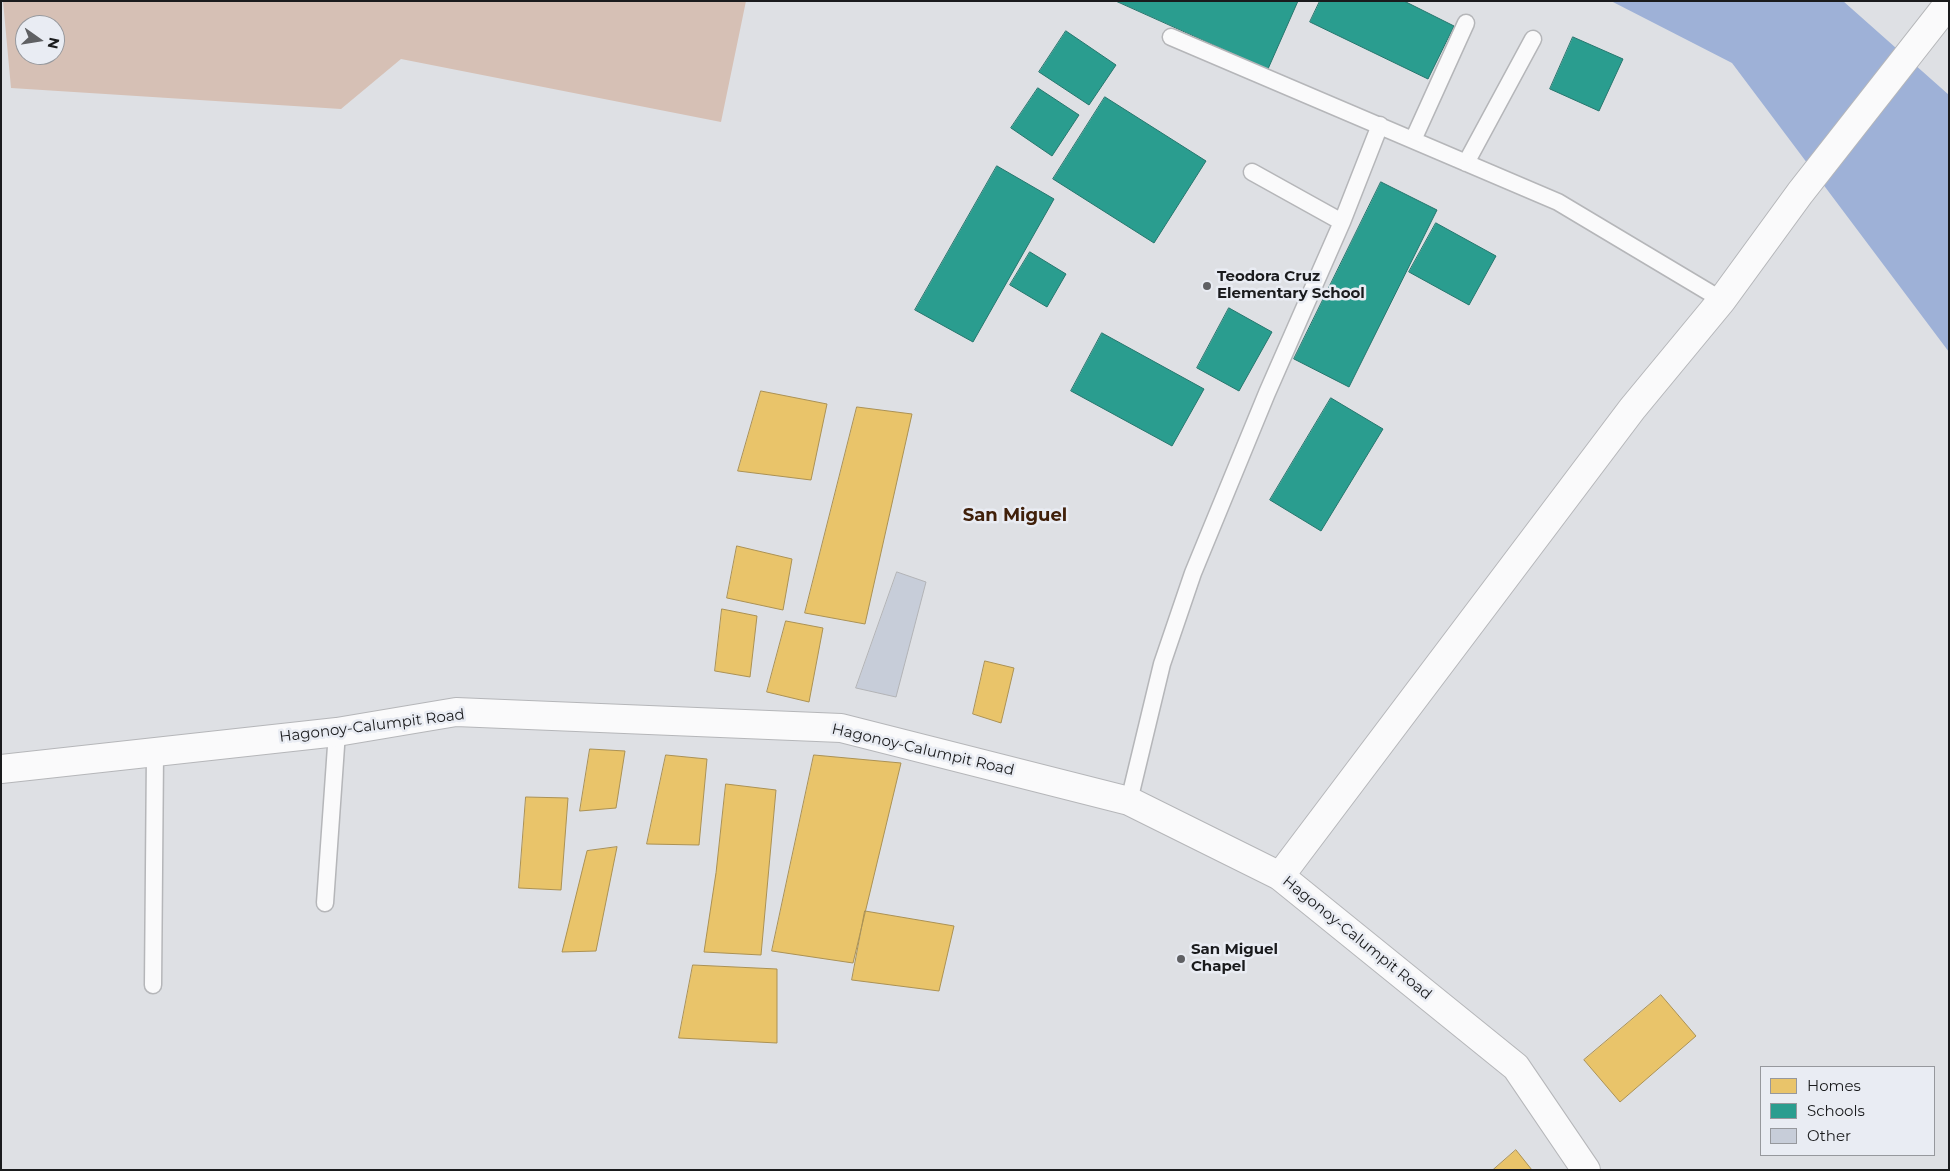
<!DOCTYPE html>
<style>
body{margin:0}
#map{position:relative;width:1950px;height:1171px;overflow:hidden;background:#dee0e4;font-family:Montserrat,sans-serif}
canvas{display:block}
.frame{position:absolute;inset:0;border:2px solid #1a1b1d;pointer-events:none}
.legend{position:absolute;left:1760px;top:1066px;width:175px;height:90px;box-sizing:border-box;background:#e9ecf3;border:1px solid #96989d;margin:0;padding:6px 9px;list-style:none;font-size:15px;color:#1a1b1d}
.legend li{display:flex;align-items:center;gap:10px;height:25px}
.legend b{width:25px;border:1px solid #96989d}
.north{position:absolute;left:15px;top:15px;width:50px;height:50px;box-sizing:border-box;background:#e9ecf3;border:1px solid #96989d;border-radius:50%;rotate:103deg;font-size:14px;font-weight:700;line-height:20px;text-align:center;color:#1a1b1d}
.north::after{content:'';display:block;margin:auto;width:18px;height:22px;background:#5f6063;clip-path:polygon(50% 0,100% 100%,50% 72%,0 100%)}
</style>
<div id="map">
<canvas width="1950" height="1171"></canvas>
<div class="frame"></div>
<ul class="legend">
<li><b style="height:14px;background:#e9c46a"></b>Homes</li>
<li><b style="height:14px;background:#2a9d8f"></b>Schools</li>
<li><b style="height:14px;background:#c7cdd9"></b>Other</li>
</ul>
<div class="north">N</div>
</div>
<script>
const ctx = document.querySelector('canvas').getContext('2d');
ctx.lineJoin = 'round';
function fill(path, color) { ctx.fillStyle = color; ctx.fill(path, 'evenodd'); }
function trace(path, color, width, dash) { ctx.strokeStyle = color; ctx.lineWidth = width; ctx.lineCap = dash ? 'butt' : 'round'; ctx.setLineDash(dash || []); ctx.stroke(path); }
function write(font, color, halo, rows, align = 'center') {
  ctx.font = font + ' Montserrat,sans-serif'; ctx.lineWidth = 5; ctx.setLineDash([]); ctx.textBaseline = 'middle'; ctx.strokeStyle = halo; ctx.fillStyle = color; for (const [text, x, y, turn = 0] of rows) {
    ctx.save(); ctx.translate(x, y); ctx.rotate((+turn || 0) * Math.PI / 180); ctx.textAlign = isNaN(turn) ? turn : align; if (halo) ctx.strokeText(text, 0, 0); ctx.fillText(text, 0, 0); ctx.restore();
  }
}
fill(new Path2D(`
 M3,1H746L721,122L401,59L341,109L11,88ZM25,25H55V55H25Z`), '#d6c0b5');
fill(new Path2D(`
 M1611,1H1843L1949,95V352L1732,63Z`), '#9eb1d7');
const homes = new Path2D(`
 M761,391L827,404L811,480L738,471Z
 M857,407L912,414L865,624L805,613Z
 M737,546L792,559L783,610L727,598Z
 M722,609L757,616L750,677L715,671Z
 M786,621L823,628L809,702L767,692Z
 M985,661L1014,668L1001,723L973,714Z
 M590,749L625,751L616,808L580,811Z
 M666,755L707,759L699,845L647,844Z
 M814,755L901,763L853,963L772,951Z
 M726,784L776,790L761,955L704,952L716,873Z
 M526,797L568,798L561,890L519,888Z
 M617,847L596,951L562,952L587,851Z
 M865,911L954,926L939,991L852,980Z
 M693,965L777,969V1043L679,1038Z
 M1661,995L1696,1036L1620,1102L1584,1060Z
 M1516,1150L1532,1170H1493Z`);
fill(homes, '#e9c46a');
trace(homes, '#ab9153', 1);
const schools = new Path2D(`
 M1116,1H1298L1268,69Z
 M1320,1H1404L1454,26L1428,79L1310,22Z
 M1066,31L1116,65L1089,105L1039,72Z
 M1573,37L1623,59L1599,111L1550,89Z
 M1038,88L1079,115L1052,156L1011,128Z
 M1105,97L1206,161L1154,243L1053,179Z
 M997,166L1054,199L973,342L915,310Z
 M1381,182L1437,210L1349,387L1294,359Z
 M1436,223L1496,256L1469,305L1409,272Z
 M1030,252L1066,274L1047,307L1010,285Z
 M1229,308L1272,332L1239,391L1197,368Z
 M1102,333L1204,389L1172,446L1071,391Z
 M1331,398L1383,429L1321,531L1270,500Z`);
fill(schools, '#2a9d8f');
trace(schools, '#25766d', 1);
const building = new Path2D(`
 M897,572L926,582L896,697L856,688Z`);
fill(building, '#c7cdd9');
trace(building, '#b2b3b6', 1);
const lane = new Path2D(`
 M1171,37L1558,202L1722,300
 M1413,140L1466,23
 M1466,163L1533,39
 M1252,172L1342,222
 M1129,801L1162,664L1193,573L1267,393L1342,222L1380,125
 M325,903L337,732
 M153,985L155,753`);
const street = new Path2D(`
 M1280,876L1632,409L1722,300L1800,193L1949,3`);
const secondary = new Path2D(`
 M1,769L337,732L456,712L841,728L1129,801L1280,876L1516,1067L1586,1170`);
trace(lane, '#b5b6b9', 19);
trace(street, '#b5b6b9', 30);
trace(secondary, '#b5b6b9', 30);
trace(lane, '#fafafb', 16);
trace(street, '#fafafb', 28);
trace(secondary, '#fafafb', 28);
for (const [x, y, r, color] of [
 [1207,286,5,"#5f6063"],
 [1181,959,5,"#5f6063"]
]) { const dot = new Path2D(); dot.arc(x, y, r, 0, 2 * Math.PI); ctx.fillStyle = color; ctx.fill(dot); trace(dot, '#e9ecf3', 2); }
write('bold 15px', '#1a1b1d', '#e9ecf3', [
 ["Teodora Cruz",1217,277],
 ["Elementary School",1217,294],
 ["San Miguel",1191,950],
 ["Chapel",1191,967]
], 'left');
write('15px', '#1a1b1d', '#e9ecf3', [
 ["Hagonoy-Calumpit Road",372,726,-7],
 ["Hagonoy-Calumpit Road",923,750,13],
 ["Hagonoy-Calumpit Road",1357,938,39]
]);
write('bold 18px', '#40200a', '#e9ecf3', [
 ["San Miguel",1015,516]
]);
</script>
